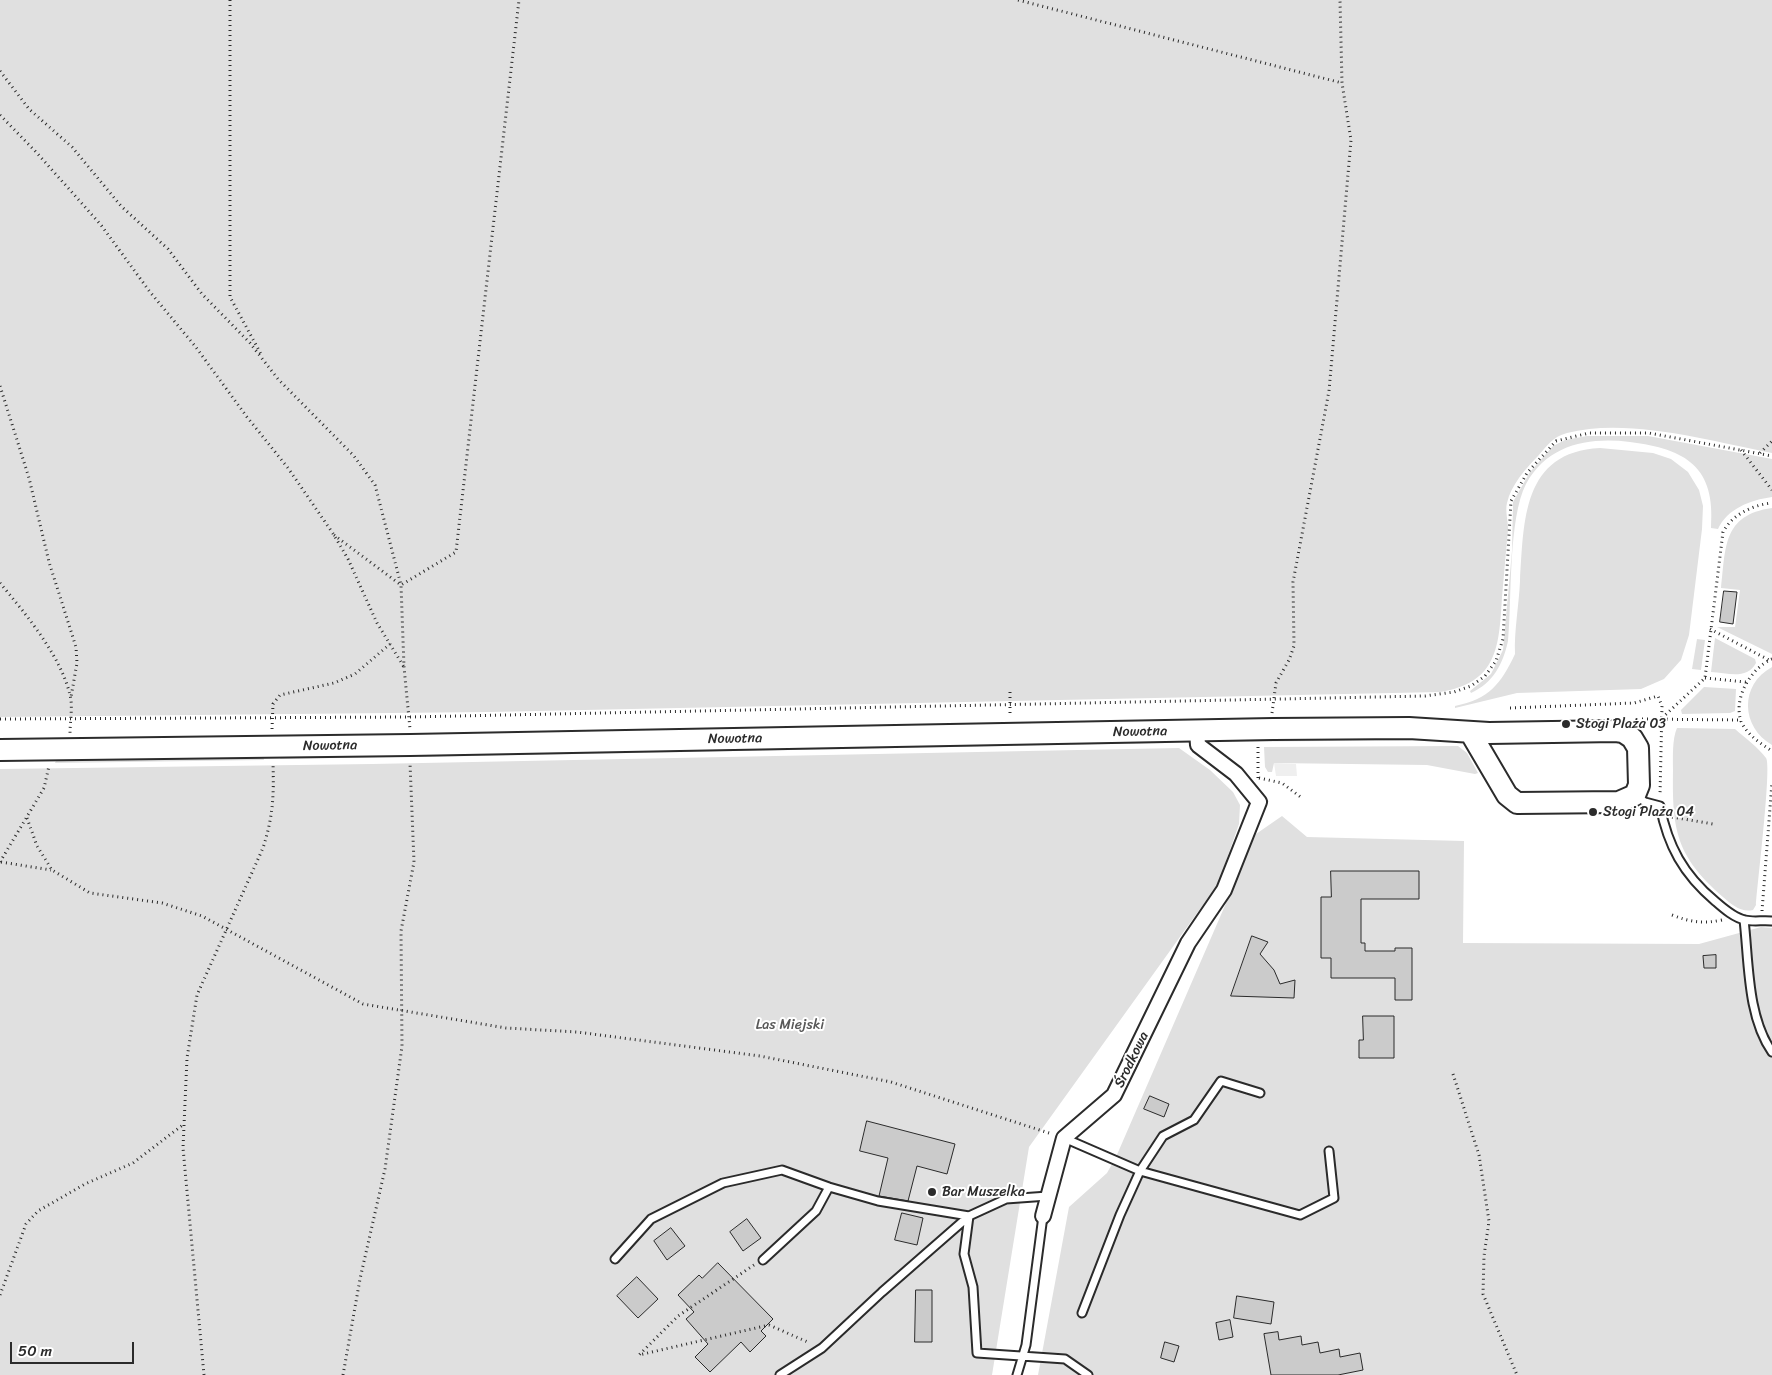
<!DOCTYPE html>
<meta charset="utf-8">
<style>
body{margin:0}
#map{position:relative;width:1772px;height:1375px;overflow:hidden;background:#fff;font-family:Sriracha,sans-serif}
canvas{display:block}
.scale{position:absolute;left:10px;top:1342px;width:124px;height:22px;box-sizing:border-box;border:2px solid #2b2b2b;border-top:0;padding-left:6px;font-size:15px;line-height:18px;white-space:nowrap;color:#2b2b2b;-webkit-text-stroke:4px #fff;paint-order:stroke}
</style>
<div id="map">
<canvas width="1772" height="1375"></canvas>
<div class="scale">50 m</div>
</div>
<script>
const ctx = document.querySelector('canvas').getContext('2d');
ctx.lineJoin = 'round';
function fill(path, color) { ctx.fillStyle = color; ctx.fill(path, 'evenodd'); }
function trace(path, color, width, dash) { ctx.strokeStyle = color; ctx.lineWidth = width; ctx.lineCap = dash ? 'butt' : 'round'; ctx.setLineDash(dash || []); ctx.stroke(path); }
function write(font, color, halo, rows, align = 'center') {
  ctx.font = font + ' Sriracha,sans-serif'; ctx.lineWidth = 4; ctx.setLineDash([]); ctx.textBaseline = 'middle'; ctx.strokeStyle = halo; ctx.fillStyle = color; for (const [text, x, y, turn = 0] of rows) {
    ctx.save(); ctx.translate(x, y); ctx.rotate((+turn || 0) * Math.PI / 180); ctx.textAlign = isNaN(turn) ? turn : align; if (halo) ctx.strokeText(text, 0, 0); ctx.fillText(text, 0, 0); ctx.restore();
  }
}
fill(new Path2D(`
 M1274,763L1296,764L1297,776H1276Z`), '#efefef');
fill(new Path2D(`
 M0,0H1772V453C1711,441 1627,417 1567,433C1552,437 1548,445 1538,456C1526,468 1511,485 1507,503C1505,510 1508,521 1508,529C1506,552 1504,574 1502,597C1499,646 1498,683 1440,692L489,712L0,717Z
 M1587,436H1648L1772,459V497C1750,500 1727,509 1718,529L1711,528C1716,467 1686,449 1630,442C1589,437 1548,444 1526,484C1508,519 1512,600 1508,641C1503,664 1493,683 1471,693L1470,691L1491,674L1503,650L1512,551L1513,502L1530,472L1553,446L1565,440Z
 M1600,448L1653,453L1671,459L1688,472L1699,490L1703,506L1702,529L1689,635L1681,660L1664,679L1641,689L1517,693L1455,708V706C1489,699 1501,684 1515,654C1514,631 1519,605 1520,581C1524,521 1522,452 1600,448Z
 M1772,508V654L1717,627H1735L1740,590L1721,588C1726,548 1722,515 1772,508Z
 M1715,638L1755,659L1756,663C1747,680 1728,673 1711,672Z
 M1697,639L1705,640L1701,670L1692,669Z
 M1772,667V745C1741,727 1739,685 1772,667Z
 M1704,687L1736,689L1735,711L1730,713L1682,714L1681,710Z
 M1677,728L1735,729C1744,737 1759,748 1766,758C1772,766 1757,887 1756,905L1753,910C1741,913 1731,904 1723,897C1676,856 1672,830 1673,770C1673,758 1672,739 1677,728Z
 M1411,736L1447,740L1213,742L1216,739Z
 M1164,740L1168,743L419,757L423,753Z
 M1458,746L1467,753L1478,773L1475,774L1427,765L1274,763L1272,772H1268L1265,767L1264,747Z
 M1179,748L1210,770L1233,792L1240,805L1239,824L1218,884L1029,1147L992,1375H0V769L372,764Z
 M397,753L401,757L280,759L281,755Z
 M263,755L264,760L55,763L57,758Z
 M1282,816L1307,837L1464,841L1463,943L1699,944L1761,927L1772,928V1375H1038L1069,1207L1107,1173L1116,1157L1256,834Z`), '#e0e0e0');
const building = new Path2D(`
 M1724,591L1737,592L1733,624L1720,622Z
 M1331,871H1419V899H1361V943H1365V951H1395V948H1412V1000H1395V978H1331V958H1321V897H1331Z
 M1252,936L1268,942L1260,954L1274,970L1280,984L1295,980L1294,998L1231,996Z
 M1716,955V968H1704L1703,956Z
 M1363,1016H1394V1058H1359V1040H1363Z
 M1150,1096L1169,1104L1164,1117L1144,1109Z
 M867,1121L955,1144L947,1174L917,1166L908,1201L879,1196L888,1158L860,1151Z
 M902,1213L923,1218L917,1245L895,1240Z
 M747,1219L761,1238L743,1251L730,1232Z
 M671,1228L685,1246L667,1260L654,1241Z
 M718,1263L773,1319L761,1331L766,1336L750,1352L741,1342L710,1372L695,1357L708,1344L686,1319L694,1312L678,1295L699,1275L702,1278Z
 M637,1277L658,1299L638,1318L617,1296Z
 M916,1290H932V1342H915Z
 M1237,1296L1274,1302L1271,1324L1234,1318Z
 M1230,1320L1233,1337L1219,1340L1216,1323Z
 M1278,1332L1279,1340L1301,1336L1302,1345L1318,1342L1320,1353L1339,1349L1340,1357L1360,1353L1363,1370L1338,1375H1271L1264,1334Z
 M1165,1342L1179,1346L1174,1362L1161,1358Z`);
fill(building, '#cbcbcb');
trace(building, '#2b2b2b', 1);
const lane = new Path2D(`
 M1635,795L1645,802L1660,806C1668,846 1683,874 1715,901C1723,908 1734,918 1745,920C1753,922 1763,920 1772,921
 M1744,920C1749,962 1747,1016 1772,1052
 M1064,1138L1140,1171L1300,1215L1334,1198L1329,1151
 M615,1259L651,1219L723,1183L782,1170L829,1187L878,1201L969,1216L964,1254L973,1287L977,1353L1065,1359L1088,1375
 M763,1260L816,1211L829,1187
 M1082,1313L1120,1215L1140,1171L1163,1136L1194,1120L1221,1081L1260,1093
 M780,1375L822,1348L882,1292L969,1216L1006,1199L1048,1196
 M1017,1375L1026,1345L1043,1216`);
const street = new Path2D(`
 M1043,1216L1064,1138L1114,1095L1188,943L1224,890L1259,802L1236,774L1198,745L1197,731`);
const secondary = new Path2D(`
 M0,750L410,745L1273,729L1409,728L1489,733L1616,731L1623,732L1632,738L1638,748L1639,785L1635,795L1619,802L1517,803L1507,795L1470,732`);
trace(lane, '#2b2b2b', 11);
trace(street, '#2b2b2b', 18);
trace(secondary, '#2b2b2b', 24);
trace(new Path2D(`
 M230,0V297L262,356
 M1018,0L1342,83
 M0,71L29,109L72,147L121,206L168,249L202,294L250,343L278,379L354,456L375,485L401,585L404,667L410,729
 M0,115L37,153L101,225L150,292L195,346L247,417L288,468L334,535L348,559L377,623L404,667
 M0,386L29,478L49,562L76,647L77,663L71,697
 M1741,450L1772,490
 M1760,453L1772,441
 M334,535L401,585L456,552L519,0
 M0,583C25,613 61,656 70,695C73,706 70,721 70,734
 M1710,629L1769,660
 M1772,659C1751,668 1733,698 1741,721C1747,735 1760,743 1772,751
 M1705,678L1746,682
 M1010,692V717
 M1510,708L1634,703L1658,696L1662,706L1660,796
 M1272,713L1276,683L1289,660L1294,646L1293,582L1329,391L1351,140L1342,83L1340,0
 M1662,718L1705,678L1723,532C1732,515 1752,505 1772,503
 M0,719L409,717L1425,696L1454,692L1471,686L1485,676L1496,661L1503,639L1511,501L1527,473L1556,441L1589,433H1649L1772,456
 M1637,719L1741,720
 M272,729L273,704L280,695L334,683L355,674L390,644
 M1258,778V747
 M1259,778L1282,783L1302,798
 M1672,817L1713,824
 M27,818L37,846L52,870L90,893L162,903L202,916L363,1004L506,1028L577,1032L760,1056L891,1082L1052,1134
 M0,862L44,788L49,766
 M1,862L51,870
 M1762,911L1772,782
 M1672,915C1690,922 1703,924 1722,920
 M1453,1074L1479,1155L1489,1221L1484,1256L1483,1294L1517,1375
 M754,1265L678,1316L639,1355L769,1325L810,1343
 M0,1295L26,1224L38,1211L85,1184L133,1163L184,1124
 M204,1375L183,1148L187,1058L197,995L263,848C273,817 274,796 273,763
 M343,1375L360,1279L385,1169L402,1046L401,931L414,862L410,763`), '#2b2b2b', 3, [1, 4]);
trace(lane, '#fff', 7);
trace(street, '#fff', 14);
trace(secondary, '#fff', 20);
for (const [x, y, r, color] of [
 [1566,724,5,"#2b2b2b"],
 [1593,812,5,"#2b2b2b"],
 [932,1192,5,"#2b2b2b"]
]) { const dot = new Path2D(); dot.arc(x, y, r, 0, 2 * Math.PI); ctx.fillStyle = color; ctx.fill(dot); trace(dot, '#fff', 2); }
write('14px', '#2b2b2b', '#fff', [
 ["Stogi Plaża 03",1576,724],
 ["Stogi Plaża 04",1603,812],
 ["Bar Muszelka",942,1192]
], 'left');
write('14px', '#2b2b2b', '#fff', [
 ["Nowotna",1140,732,-1],
 ["Nowotna",735,739,-1],
 ["Nowotna",330,746,-1],
 ["Środkowa",1132,1060,-64]
]);
write('14px', '#585858', '#fff', [
 ["Las Miejski",790,1025]
]);
</script>
